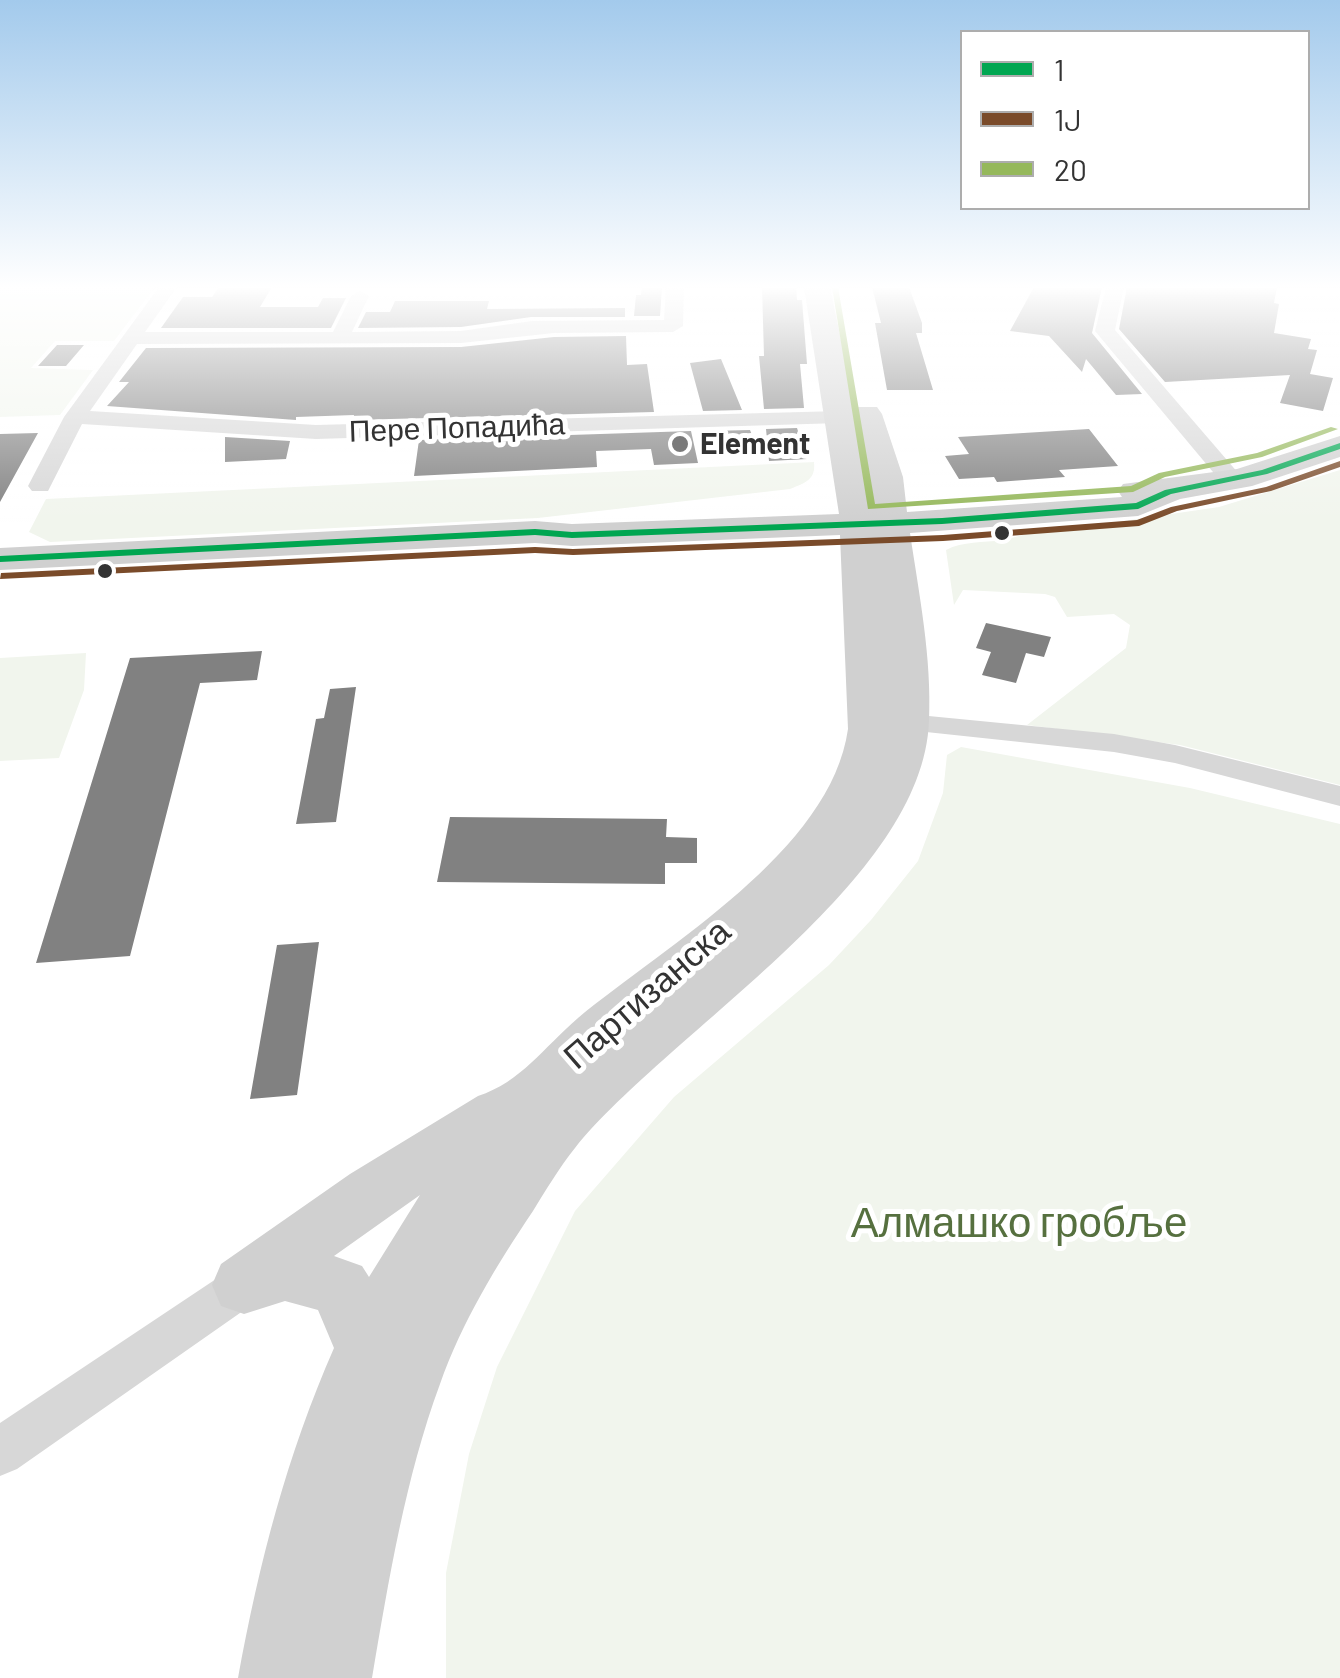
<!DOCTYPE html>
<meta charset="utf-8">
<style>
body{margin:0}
#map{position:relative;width:1340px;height:1678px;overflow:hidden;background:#fff;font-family:Barlow,sans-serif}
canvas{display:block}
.legend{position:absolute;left:960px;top:30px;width:350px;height:180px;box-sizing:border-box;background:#fff;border:2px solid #adadad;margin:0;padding:12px 18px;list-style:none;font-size:30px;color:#333}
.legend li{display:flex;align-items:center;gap:20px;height:50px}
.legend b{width:50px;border:2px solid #adadad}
</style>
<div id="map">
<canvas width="1340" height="1678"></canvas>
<ul class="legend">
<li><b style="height:12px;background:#00a651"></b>1</li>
<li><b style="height:12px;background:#7a4b2a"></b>1J</li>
<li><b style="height:12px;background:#95b85b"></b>20</li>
</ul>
</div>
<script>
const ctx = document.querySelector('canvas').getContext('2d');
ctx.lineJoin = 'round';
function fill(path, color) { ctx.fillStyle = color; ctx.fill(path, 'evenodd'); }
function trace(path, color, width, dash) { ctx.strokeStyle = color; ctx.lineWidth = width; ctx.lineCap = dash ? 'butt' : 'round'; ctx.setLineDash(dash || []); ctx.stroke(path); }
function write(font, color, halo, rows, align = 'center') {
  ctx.font = font + ' Barlow,sans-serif'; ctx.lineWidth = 10; ctx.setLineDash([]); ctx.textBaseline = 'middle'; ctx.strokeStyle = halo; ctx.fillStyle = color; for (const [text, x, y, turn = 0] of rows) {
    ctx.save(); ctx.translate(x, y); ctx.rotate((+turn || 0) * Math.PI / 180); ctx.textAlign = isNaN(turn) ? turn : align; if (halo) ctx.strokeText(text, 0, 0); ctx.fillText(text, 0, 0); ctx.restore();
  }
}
fill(new Path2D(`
 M0,287H155L114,341H55L31,368L93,370L60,415L0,417Z
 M814,462C816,480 805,483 790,489L538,518L50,542L29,532L46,499Z
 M1340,470V785L1180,745L1027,725L1126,648L1130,625L1114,614L1067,617L1055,597L1045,594L963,590L954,605L946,550C963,541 983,543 1002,540C1032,534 1058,522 1089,526L1219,507Z
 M86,653L84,690L59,758L0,761V658Z
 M961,747L1190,788L1340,824V1678H446V1573L469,1454L497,1367L575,1211L674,1097L829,965L871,920L918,861L943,793L947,755Z`), '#f1f5ed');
fill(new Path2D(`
 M219,287H272L260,307H318L323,298H346L331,328H161L183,297H212Z
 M642,287H662L660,316H634L636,295H641Z
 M762,287H796L797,300H802L807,364H800L804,408L764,409L759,356H764Z
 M872,287H909L922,323V333H916L933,390H887L875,323H881Z
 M1034,287H1102L1092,333L1142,394L1116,395L1086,359L1082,372L1049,336L1010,331Z
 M1127,287H1277L1274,303L1279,304L1274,333L1311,339L1308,349L1317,350L1310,374L1333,378L1323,411L1280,403L1290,375L1165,382L1119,329Z
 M395,301H489L487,309L625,308V317H531L461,327L358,328L366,312H390Z
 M626,336L627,365L647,364L654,412L353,420L354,415L296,417V420L107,406L129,382H119L146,348L461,347L554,337Z
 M57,345H84L66,366H38Z
 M721,359L742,410L703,411L690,363Z
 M797,428L807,459L769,461L766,429Z
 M1089,429L1118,466L1059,470L1065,477L997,482L994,477L959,479L945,456L969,454L958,437Z
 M750,430L756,445L712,447L708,431Z
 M691,431L698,463L654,465L651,449L596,451L597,467L414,476L419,440Z
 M38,433L0,502V434Z
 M225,437L290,441L286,459L225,462Z
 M986,623L1051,637L1044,657L1026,653L1016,683L982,675L991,652L976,648Z
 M262,651L257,680L200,683L130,956L36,963L130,658Z
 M356,687L336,822L296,824L316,719L324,718L330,689Z
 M450,817L667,819L666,837L697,838V863H665V884L437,882Z
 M319,942L297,1095L250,1099L277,945Z`), '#818181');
fill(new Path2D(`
 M159,287H177L145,332H333L351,296L360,291L369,296L352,332L461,331L532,321L664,320L666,287H684L683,326L673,332L554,333L461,343L137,344L90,411L316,425L840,411L851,417L840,423L316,439L82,424L48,491H32L28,486L64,417Z
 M1106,287H1124L1115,330L1239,474L1243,479L1239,484H1223L1095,331Z
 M908,714L1114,734L1175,745L1340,786V806L1175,763L1114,752L898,729L893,723L898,717Z
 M244,1265L260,1271L266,1285L260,1299L17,1469L0,1476V1423L228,1271Z`), '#d7d7d7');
fill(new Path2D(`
 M804,287H830L855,407H877L882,414L903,477L907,512L1122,497L1118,491L1123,484L1237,469L1340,436V457L1252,486L1180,499L1138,516L910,533C919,594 932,658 929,721C923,882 672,1029 575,1148C559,1168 546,1190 533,1211C496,1266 462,1322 440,1384C405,1479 389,1579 372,1678H238C259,1563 287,1455 334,1348L318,1310L285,1301L244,1314L221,1306L212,1285L221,1264L350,1174L478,1096C521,1082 543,1048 578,1018C666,945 831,851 848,729L840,535L572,546L535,543L0,570V548L535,521L572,524L839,514ZM420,1195L369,1277L362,1266L334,1256Z`), '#d0d0d0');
fill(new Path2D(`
 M1340,443V449L1267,474L1171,494L1138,509L942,524L572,538L535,535L0,562V556L535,529L572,532L942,518L1136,503L1165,490L1262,470Z`), '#00a651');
fill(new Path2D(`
 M1340,461V467L1271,491L1177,511L1139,526L943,541L573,555L535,553L0,579L1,573L535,547L573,549L943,535L1137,520L1171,507L1266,487Z`), '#7a4b2a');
fill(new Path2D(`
 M832,287H838L875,504L1131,486L1159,473L1257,453L1331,427L1338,429L1262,457L1165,477L1133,492L868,509Z`), '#95b85b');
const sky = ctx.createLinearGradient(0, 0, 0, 522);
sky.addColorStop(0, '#a3caec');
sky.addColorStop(0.55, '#fff');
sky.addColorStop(1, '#ffffff00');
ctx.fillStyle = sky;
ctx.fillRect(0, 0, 1340, 522);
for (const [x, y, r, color] of [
 [680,444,10,"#7a7a7a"],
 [1002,533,9,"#333"],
 [105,571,9,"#333"]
]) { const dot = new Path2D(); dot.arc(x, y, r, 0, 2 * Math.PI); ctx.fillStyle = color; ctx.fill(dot); trace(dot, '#fff', 4); }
write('30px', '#333', '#fff', [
 ["Пере Попадића",457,428,-2]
]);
write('bold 30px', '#333', '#fff', [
 ["Element",700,444]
], 'left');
write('35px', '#333', '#fff', [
 ["Партизанска",647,994,-41]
]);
write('42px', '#56703f', '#fff', [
 ["Алмашко гробље",1019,1223]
]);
</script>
